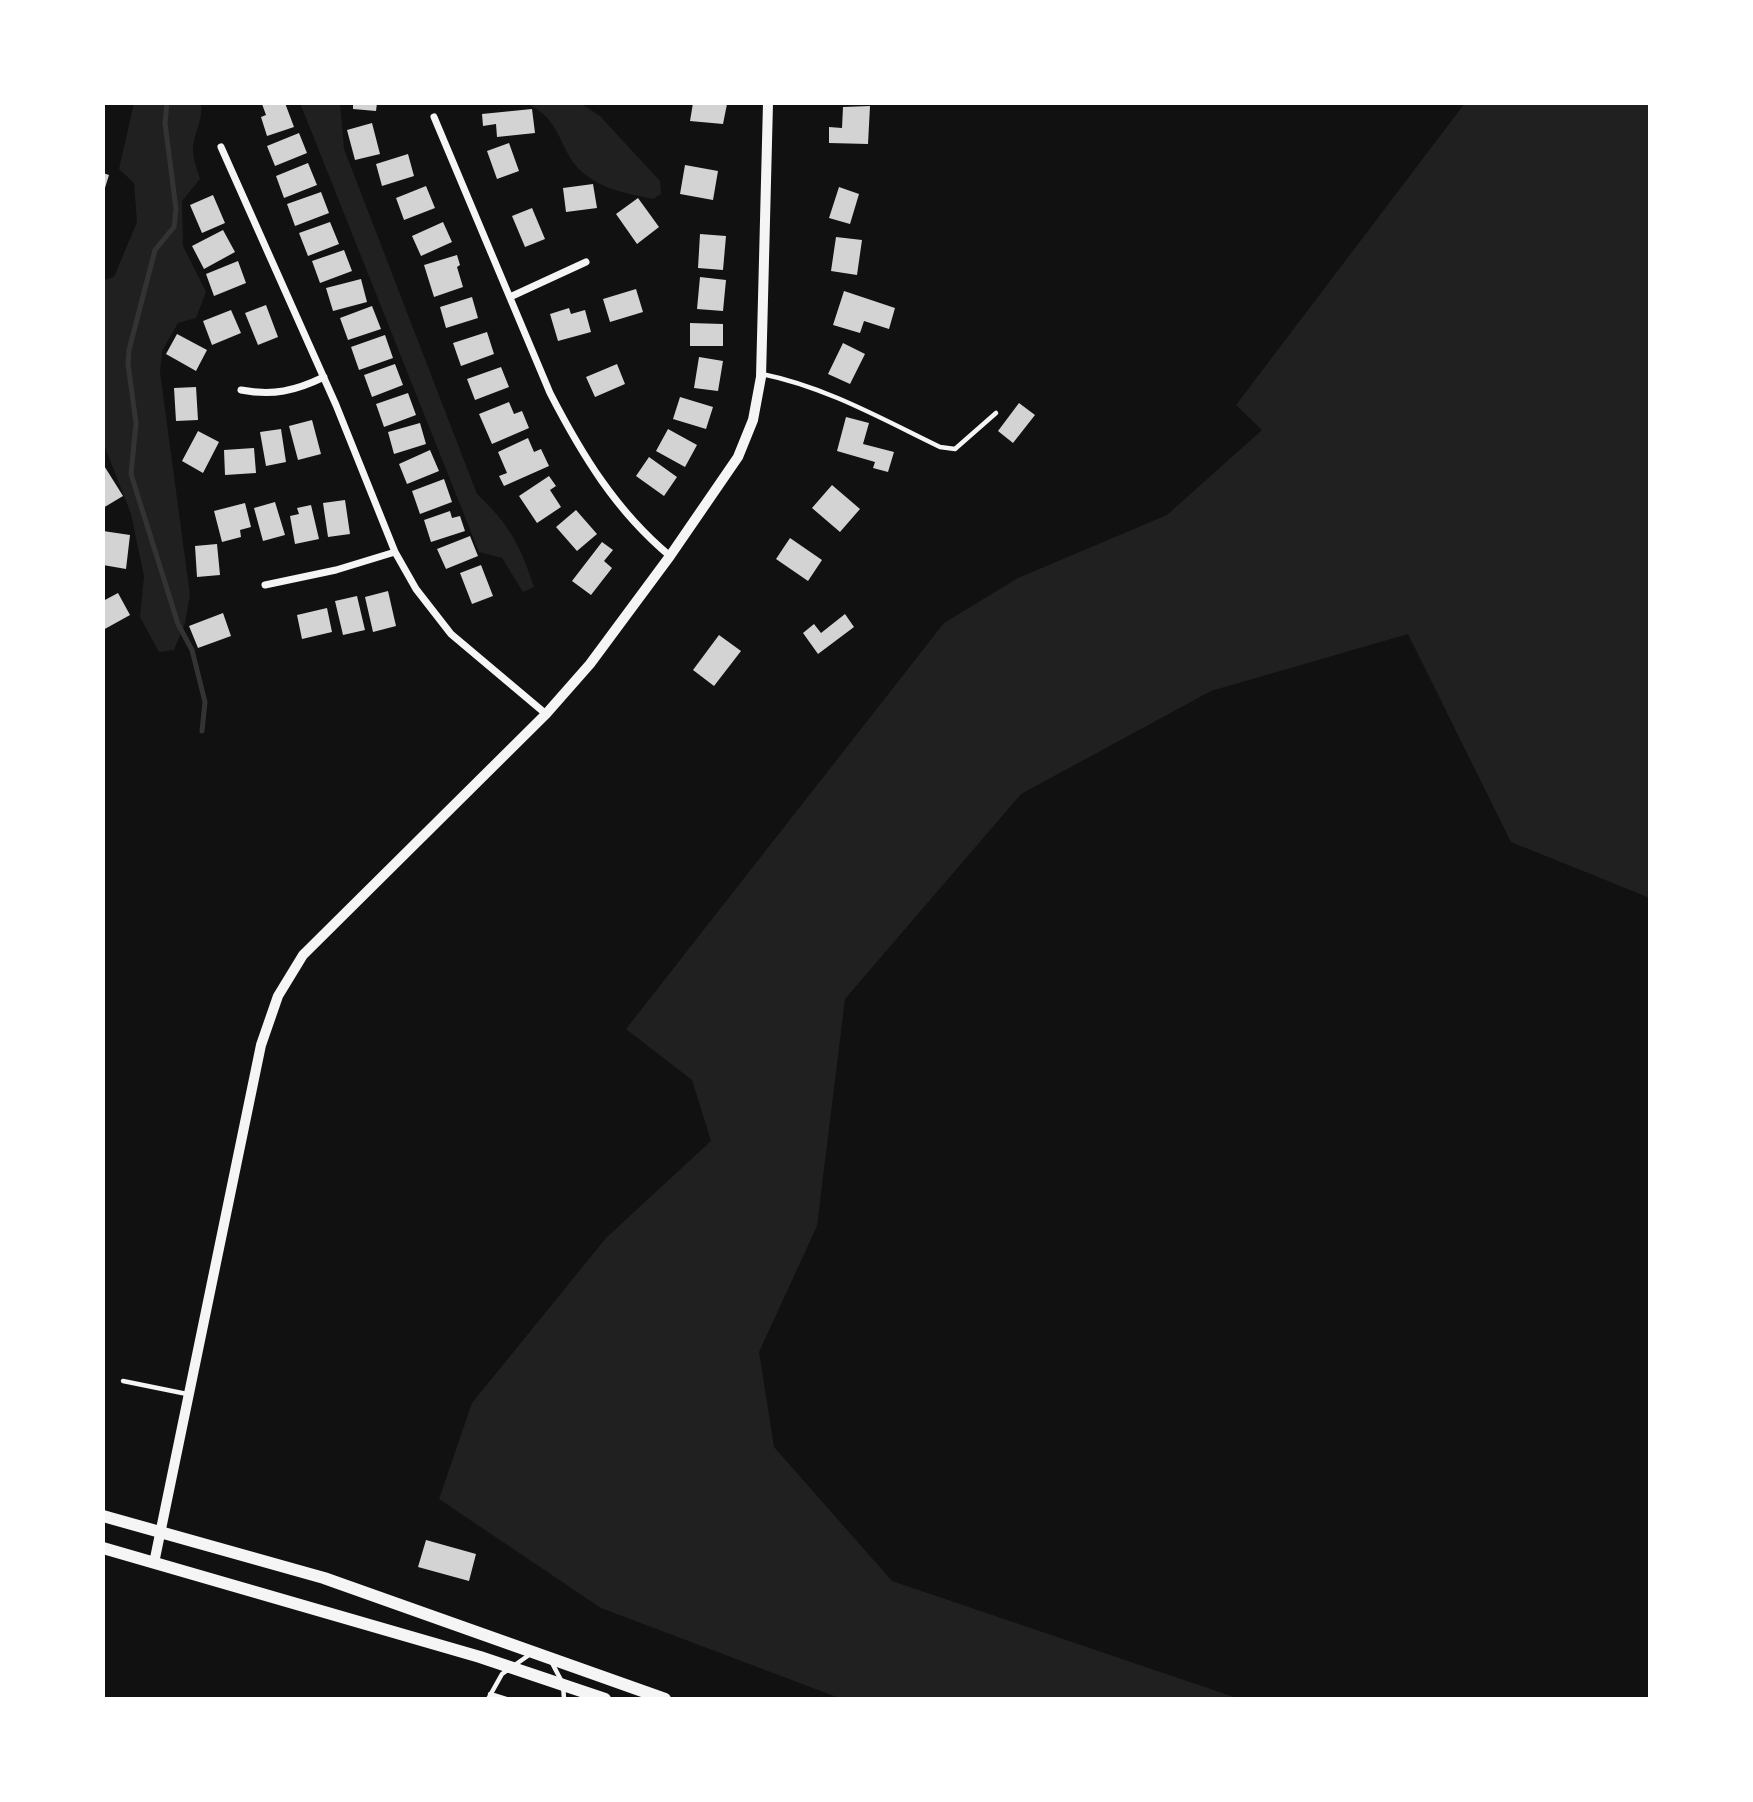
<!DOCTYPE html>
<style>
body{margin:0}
#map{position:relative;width:1753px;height:1802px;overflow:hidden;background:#111;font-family:Ubuntu,sans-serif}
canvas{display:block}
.frame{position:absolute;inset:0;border:105px solid #fff;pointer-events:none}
</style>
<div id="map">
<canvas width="1753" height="1802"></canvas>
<div class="frame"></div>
</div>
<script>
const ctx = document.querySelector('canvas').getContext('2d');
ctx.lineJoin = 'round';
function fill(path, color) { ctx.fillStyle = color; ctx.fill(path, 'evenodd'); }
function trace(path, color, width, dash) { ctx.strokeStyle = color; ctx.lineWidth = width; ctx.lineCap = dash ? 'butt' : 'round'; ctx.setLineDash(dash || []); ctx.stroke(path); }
fill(new Path2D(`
 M134,103H201C203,123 194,131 193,149C193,159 197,169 200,179L182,201L183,246L206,292L196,318L178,323L162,351L160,372L190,595L185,623L174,650L159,652L140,617L144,576L131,514L103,442V280L114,277L137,222L134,183L119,169Z
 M300,103H340L344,149L477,494C510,525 520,545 534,587L523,592L502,558L479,552Z
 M526,103H580L600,116L660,181L661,194L653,199C627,193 600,190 579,169C558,148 562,119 526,103Z
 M1465,103H1650V898L1511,842L1408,634L1211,691L1021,794L845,999L817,1226L759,1352L774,1447L892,1581L1240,1699H842L601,1608L439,1499L472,1403L606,1238L711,1141L692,1080L626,1029L944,623L1018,578L1167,515L1262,430L1236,405Z`), '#202020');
trace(new Path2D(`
 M167,103L165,123L176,209L174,227L155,250L129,350L128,364L136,423L131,474L178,624L192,650L205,702L202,731`), '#333', 5);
fill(new Path2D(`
 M265,103H285L294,127L267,136L261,117L266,115L262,104Z
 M353,103H377L376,111L353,109Z
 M693,103L727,104L723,124L690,121Z
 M870,106L868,144L829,143V127L842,128L843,107Z
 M532,109L535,133L497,137L496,124L483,126L482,114Z
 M372,123L380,154L355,160L347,130Z
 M299,133L307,153L275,166L267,146Z
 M509,143L519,171L497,179L487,151Z
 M408,154L414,176L382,186L376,164Z
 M308,163L317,185L284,198L276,176Z
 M685,165L718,171L713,200L680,194Z
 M103,173L109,175L104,191H103Z
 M593,184L597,208L566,212L563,188Z
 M426,186L435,208L404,220L396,198Z
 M839,187L859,194L850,224L829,218Z
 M321,192L329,213L295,226L287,204Z
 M213,195L225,223L202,233L190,205Z
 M638,198L659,227L637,244L616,214Z
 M532,208L545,239L525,247L512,216Z
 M330,222L339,244L308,256L299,233Z
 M443,222L452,242L421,256L412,236Z
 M223,230L235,252L204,269L192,246Z
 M700,234L726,236L723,270L698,268Z
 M836,237L862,240L857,275L831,271Z
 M344,250L352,271L320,283L312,261Z
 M457,255L460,265L457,267L463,287L434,297L424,265Z
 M238,261L246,283L214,296L206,274Z
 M700,277L726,280L723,311L697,309Z
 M361,279L367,302L333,311L326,288Z
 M636,289L643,312L610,322L603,299Z
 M844,291L895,308L889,329L864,321L860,333L833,325Z
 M472,297L478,318L446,328L440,307Z
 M266,305L278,337L258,345L245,313Z
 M372,306L381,329L348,340L340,318Z
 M569,308L571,314L585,310L591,332L558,341L550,314Z
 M231,310L241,333L212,345L203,321Z
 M690,323L723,324V346H690Z
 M487,332L494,354L461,366L453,343Z
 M177,334L207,350L196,371L166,354Z
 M385,335L393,358L359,370L351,347Z
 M843,343L865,354L850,384L828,374Z
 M699,357L723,361L718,391L694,388Z
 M395,364L403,385L372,397L364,375Z
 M617,364L625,384L595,397L586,377Z
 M501,367L509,387L475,400L467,379Z
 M196,387L198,420L176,421L174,388Z
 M408,393L416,415L384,427L376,404Z
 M680,397L713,407L706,429L673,419Z
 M509,402L514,414L522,411L529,428L492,444L479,414Z
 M1019,403L1035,415L1013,443L998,431Z
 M846,417L869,423L863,444L894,452L888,472L873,468L875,462L837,451Z
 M312,420L321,454L298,460L289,426Z
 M420,423L426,444L394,454L388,432Z
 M281,429L286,462L266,466L260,432Z
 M668,429L697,445L685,467L656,451Z
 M198,431L219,442L203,473L182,461Z
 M528,438L534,452L541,449L549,466L504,486L499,476L507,473L498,452Z
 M254,448L256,473L225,475L224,450Z
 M430,450L439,471L407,484L399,464Z
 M649,457L677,477L664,496L636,476Z
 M103,464L123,496L103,508Z
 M549,476L556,486L550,490L561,507L537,523L519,496Z
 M444,479L452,502L420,514L412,491Z
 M832,485L860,509L840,532L812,508Z
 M345,500L350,534L328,537L323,503Z
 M275,502L285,535L263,541L254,508Z
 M245,503L251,527L240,530L241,537L222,542L214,511Z
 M311,505L319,539L295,544L290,516L299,514L297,508Z
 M576,510L597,534L577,551L556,527Z
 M450,511L452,518L460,516L465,531L431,542L424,520Z
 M103,531L130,535L126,569L103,565Z
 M470,536L478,556L446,569L437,549Z
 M790,538L822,560L808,581L776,559Z
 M602,542L613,550L604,561L612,568L591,595L572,581Z
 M217,544L220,575L197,577L195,546Z
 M481,565L493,596L472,604L460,573Z
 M388,591L396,626L373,632L365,597Z
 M118,593L130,615L103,630V601Z
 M357,596L365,630L343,635L335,601Z
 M327,608L332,632L302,639L297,615Z
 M223,613L231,636L198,648L189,626Z
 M845,614L854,627L818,654L803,633L814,624L821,633Z
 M719,635L741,651L714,686L693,670Z
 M426,1540L476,1554L469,1581L418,1567Z`), '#d3d3d3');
trace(new Path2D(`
 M762,374C826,387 882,419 940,447L955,449L996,413
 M123,1381L187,1394
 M551,1661L563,1684L564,1699
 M490,1694L506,1699
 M488,1699L502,1674L529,1655`), '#f5f5f5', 4.5);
trace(new Path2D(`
 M434,117L550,393C582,455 616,511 670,556
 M221,147L336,405L395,552L416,589L451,634L546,714
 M510,297L586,262
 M241,390C273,396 295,391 324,377
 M265,585L336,570L395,552`), '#f5f5f5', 7);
trace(new Path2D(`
 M154,1563L261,1045L278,996L303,955L546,714L590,664L670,556L738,457L753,420L761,377L768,103`), '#f5f5f5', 10);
trace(new Path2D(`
 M103,1516L324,1578L665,1699
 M103,1548L480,1657L605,1699`), '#f5f5f5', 12);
</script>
